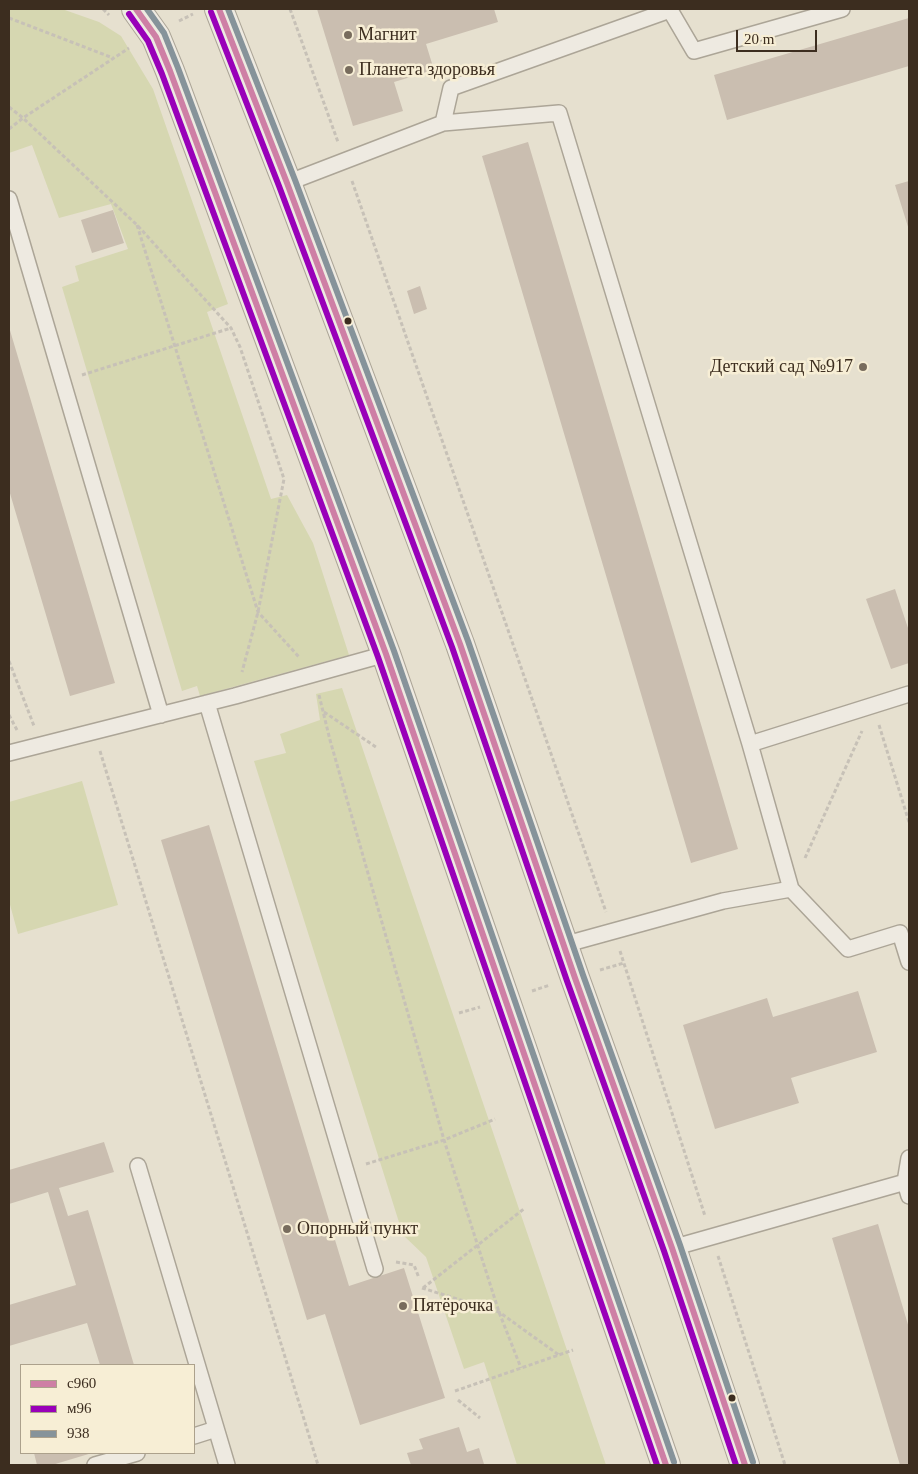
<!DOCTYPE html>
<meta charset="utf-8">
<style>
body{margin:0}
#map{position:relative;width:918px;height:1474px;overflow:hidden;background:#e6e0cf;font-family:"Times New Roman",serif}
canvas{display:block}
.frame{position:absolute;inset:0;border:10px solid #3c2d1f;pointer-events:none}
.legend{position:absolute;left:20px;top:1364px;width:175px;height:90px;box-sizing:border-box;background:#f7eed5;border:1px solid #aca18c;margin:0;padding:6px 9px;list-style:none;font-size:15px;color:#3c2d1f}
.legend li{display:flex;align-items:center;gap:10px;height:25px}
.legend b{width:25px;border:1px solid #aca18c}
.scale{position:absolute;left:736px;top:30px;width:81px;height:22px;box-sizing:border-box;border:2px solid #3c2d1f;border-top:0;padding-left:6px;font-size:15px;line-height:18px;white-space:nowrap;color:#3c2d1f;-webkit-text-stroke:4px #f7eed5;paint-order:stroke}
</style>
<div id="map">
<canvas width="918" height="1474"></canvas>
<div class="frame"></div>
<ul class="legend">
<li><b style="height:6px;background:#ce7fa5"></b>с960</li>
<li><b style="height:6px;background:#9900b9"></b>м96</li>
<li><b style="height:6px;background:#86939a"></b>938</li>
</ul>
<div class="scale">20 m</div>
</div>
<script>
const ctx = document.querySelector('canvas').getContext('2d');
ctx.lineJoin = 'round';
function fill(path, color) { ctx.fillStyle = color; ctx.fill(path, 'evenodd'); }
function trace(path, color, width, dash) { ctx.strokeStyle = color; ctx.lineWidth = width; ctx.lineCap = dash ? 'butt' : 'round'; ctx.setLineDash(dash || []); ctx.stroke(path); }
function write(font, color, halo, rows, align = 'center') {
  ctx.font = font + ' "Times New Roman",serif'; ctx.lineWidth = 5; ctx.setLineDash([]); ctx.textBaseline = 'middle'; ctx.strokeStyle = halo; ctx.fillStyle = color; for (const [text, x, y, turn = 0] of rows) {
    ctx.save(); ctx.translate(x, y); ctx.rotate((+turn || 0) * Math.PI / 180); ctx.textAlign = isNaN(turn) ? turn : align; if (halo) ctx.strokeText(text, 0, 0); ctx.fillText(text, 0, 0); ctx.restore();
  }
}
fill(new Path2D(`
 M9,9H62L99,22L121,36L153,89L228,304L207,312L271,499L287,495L313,543L349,655L200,696L197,686L182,691L62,287L79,281L75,266L128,249L111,204L59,218L32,145L9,153Z
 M342,688L606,1465H517L484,1362L464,1369L426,1257L403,1235L254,761L286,753L280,734L320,720L316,694Z
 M82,781L118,905L18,934L9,901V802Z`), '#d6d7b1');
fill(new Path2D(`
 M317,9H494L498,22L426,44L434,70L394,82L403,111L353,126Z
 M909,18V66L727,120L714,75Z
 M528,142L738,849L691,863L482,156Z
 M909,181V230L895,185Z
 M113,210L124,243L92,253L81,220Z
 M420,286L427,309L414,314L407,291Z
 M9,327L115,683L70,696L9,490Z
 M895,589L909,631V663L891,669L866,599Z
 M209,825L349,1286L404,1268L445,1398L360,1425L325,1314L307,1320L161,840Z
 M858,991L877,1052L791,1078L799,1103L715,1129L683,1025L767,998L773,1017Z
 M104,1142L114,1172L59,1188L68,1216L88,1210L134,1365H100L87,1323L9,1346V1305L76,1285L48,1192L9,1204V1170Z
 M878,1224L909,1328V1465H900L832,1238Z
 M459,1427L467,1452L479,1448L484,1464L411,1465L407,1453L423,1449L419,1439Z
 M34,1453H92L52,1465H37Z`), '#cabeb0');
const service = new Path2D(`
 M670,10L694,51L842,9
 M443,123L451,88L670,10V9
 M287,183L443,123L559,113L750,744L791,889L723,901L563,945
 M9,199L161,715
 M207,703L375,1269
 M750,744L909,694
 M9,753L235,696L386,654
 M791,889L848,949L900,933L909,962
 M909,1158L905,1182L909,1196
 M138,1166L227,1465
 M672,1248L909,1181
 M194,1436L216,1429
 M95,1465L137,1453`);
const tertiary = new Path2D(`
 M136,9L156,37L170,71L386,654L666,1465
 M219,9L287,183L460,644L575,978L672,1248L745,1465`);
trace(service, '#aca597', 18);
trace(tertiary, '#aca597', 30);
trace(new Path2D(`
 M103,9L109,15
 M290,9L338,142
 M9,18L113,58
 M179,21L193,14
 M9,107L23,118L137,225L231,328L240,347L284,479L258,612L242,672
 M9,129L23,118L129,48
 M352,181L606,912
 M137,225L258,612L299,657
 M82,375L231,328
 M9,661L34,726
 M319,695L330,740L444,1140L499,1312L521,1368
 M324,712L376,747
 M9,715L17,730
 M879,725L909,822
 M100,751L318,1465
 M805,858L862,731
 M620,951L705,1216
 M600,970L624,963
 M532,991L550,985
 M459,1013L480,1007
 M366,1164L444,1140L495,1119
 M718,1256L785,1465
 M396,1262L414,1265L419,1278
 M422,1288L499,1312L559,1355
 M423,1288L525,1208
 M455,1391L573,1350
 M458,1400L480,1418`), '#c7c1b7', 3, [4, 2.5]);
trace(service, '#eeeae1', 15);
trace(tertiary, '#eeeae1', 28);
trace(new Path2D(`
 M136,9L156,37L170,71L386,654L666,1465
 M219,9L287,183L460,644L575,978L672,1248L745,1465`), '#ce7fa5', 6);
trace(new Path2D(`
 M211,12L279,186L452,647L567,981L664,1251L736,1465
 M129,14L148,41L162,74L378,657L657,1465`), '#9900b9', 6);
trace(new Path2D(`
 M147,9L164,33L178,68L394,651L674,1462
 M228,9L295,180L468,641L583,975L680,1245L753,1462`), '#86939a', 6);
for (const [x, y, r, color] of [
 [348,35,5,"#786c5d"],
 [349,70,5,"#786c5d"],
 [348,321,4.5,"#3c2d1f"],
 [863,367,5,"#786c5d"],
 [287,1229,5,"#786c5d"],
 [403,1306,5,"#786c5d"],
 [732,1398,4.5,"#3c2d1f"]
]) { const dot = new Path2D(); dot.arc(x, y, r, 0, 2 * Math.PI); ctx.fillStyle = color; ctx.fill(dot); trace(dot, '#f7eed5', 2); }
write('18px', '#3c2d1f', '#f7eed5', [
 ["Магнит",358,35],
 ["Планета здоровья",359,70],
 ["Детский сад №917",853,367,"right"],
 ["Опорный пункт",297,1229],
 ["Пятёрочка",413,1306]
], 'left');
</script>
